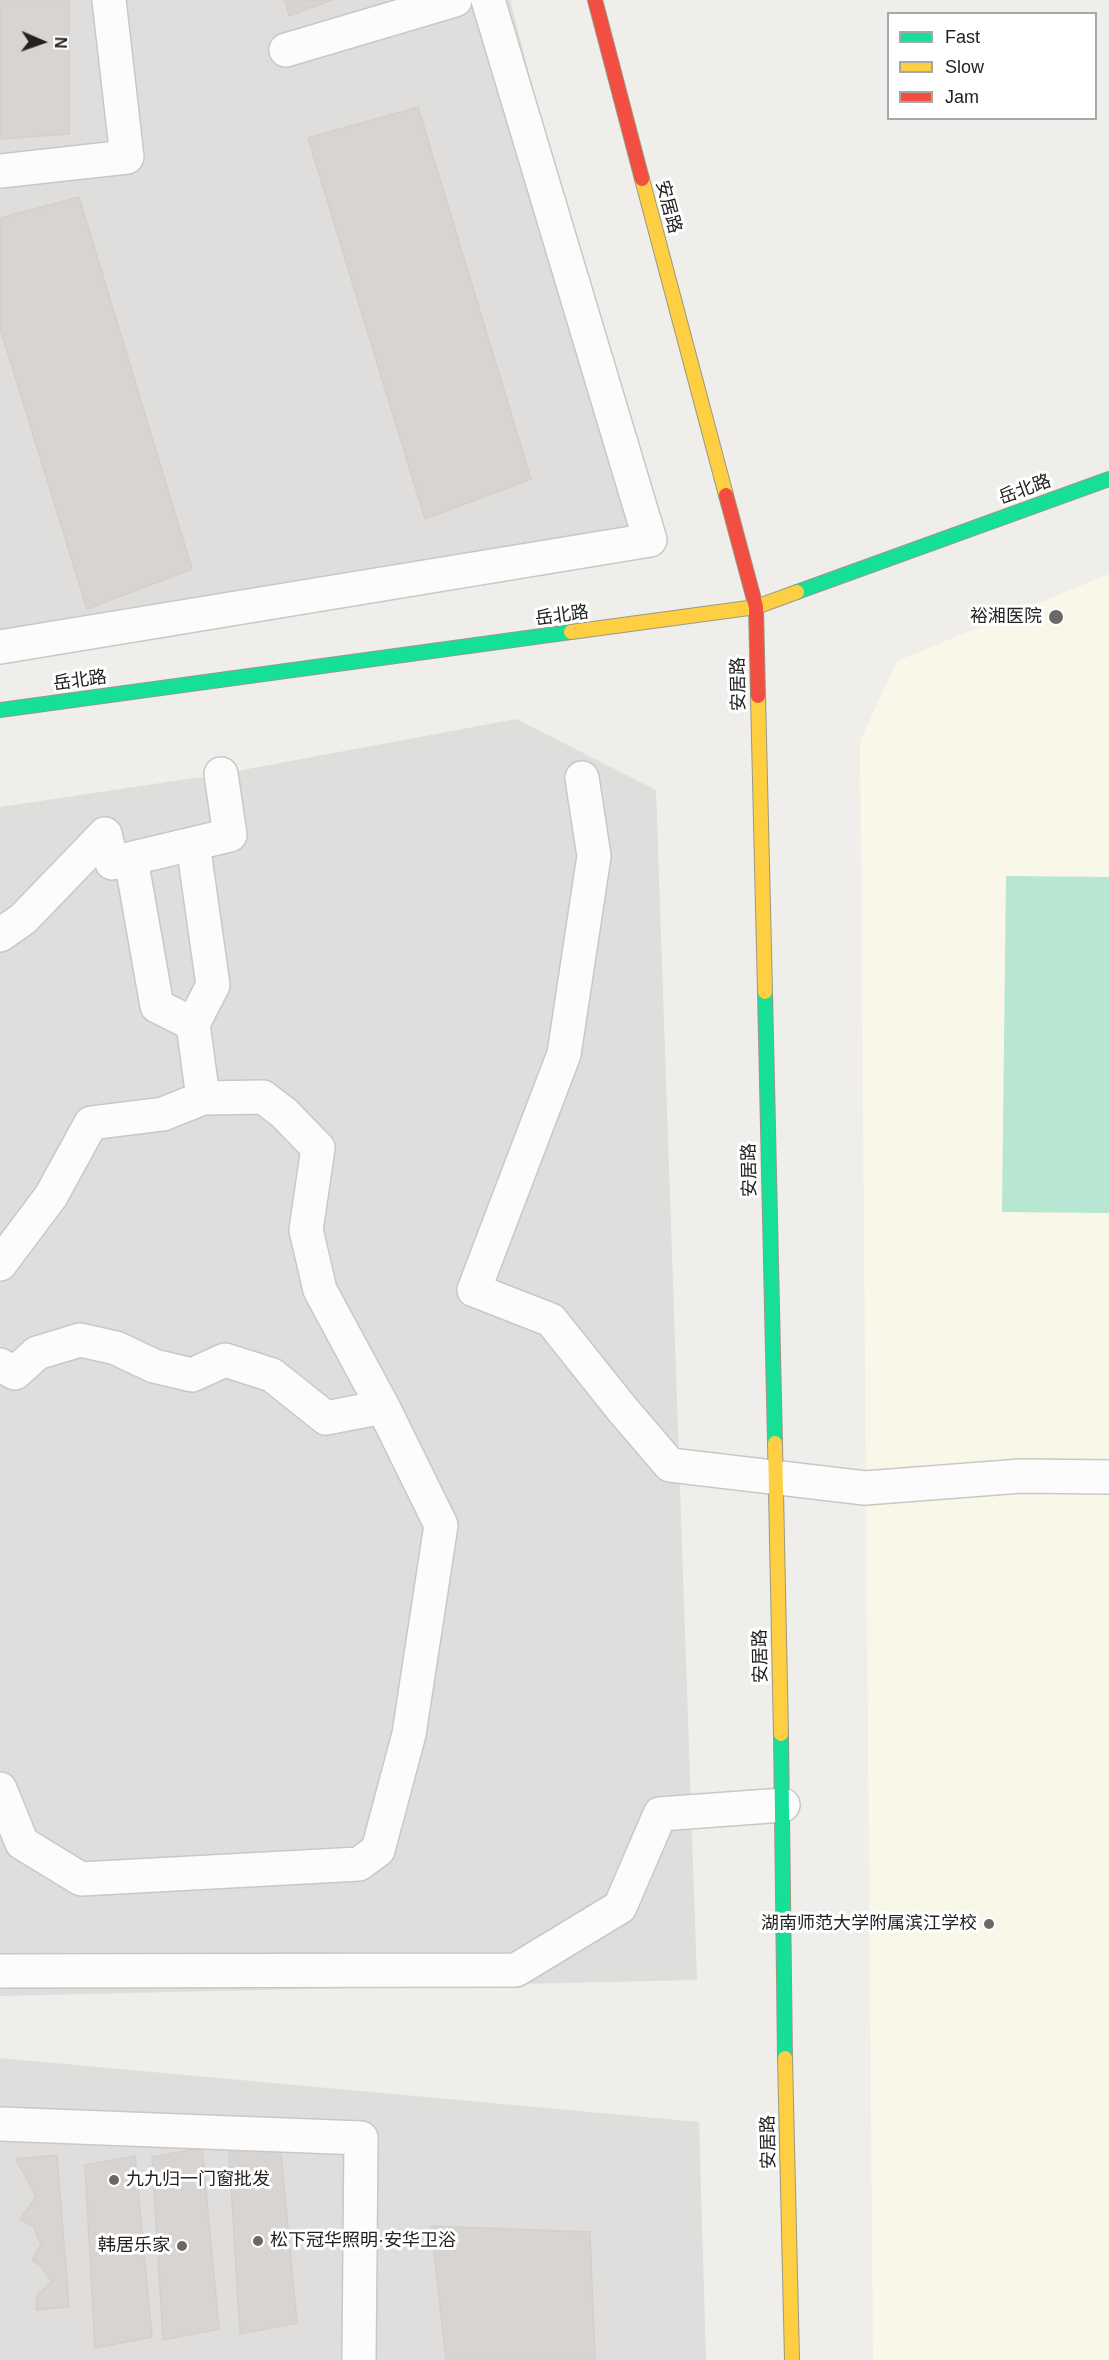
<!DOCTYPE html>
<meta charset="utf-8">
<style>
body{margin:0}
#map{position:relative;width:1109px;height:2360px;overflow:hidden;background:#f0eeeb;font-family:Helvetica,sans-serif}
canvas{display:block}
.legend{position:absolute;left:887px;top:12px;width:210px;height:108px;box-sizing:border-box;background:#fff;border:2px solid #a7a7a7;margin:0;padding:8px 10px;list-style:none;font-size:18px;color:#222}
.legend li{display:flex;align-items:center;gap:12px;height:30px}
.legend b{width:30px;border:2px solid #a7a7a7}
.north{position:absolute;left:12px;top:12px;width:60px;height:60px;-webkit-text-stroke:4px #fff;paint-order:stroke;rotate:92deg;font-size:16px;font-weight:700;line-height:24px;text-align:center;color:#222}
.north::after{content:'';display:block;margin:auto;width:21px;height:27px;background:#222;clip-path:polygon(50% 0,100% 100%,50% 72%,0 100%)}
</style>
<div id="map">
<canvas width="1109" height="2360"></canvas>
<ul class="legend">
<li><b style="height:8px;background:#16e098"></b>Fast</li>
<li><b style="height:8px;background:#ffcf43"></b>Slow</li>
<li><b style="height:8px;background:#f24e42"></b>Jam</li>
</ul>
<div class="north">N</div>
</div>
<script>
const ctx = document.querySelector('canvas').getContext('2d');
ctx.lineJoin = 'round';
function fill(path, color) { ctx.fillStyle = color; ctx.fill(path, 'evenodd'); }
function trace(path, color, width, dash) { ctx.strokeStyle = color; ctx.lineWidth = width; ctx.lineCap = dash ? 'butt' : 'round'; ctx.setLineDash(dash || []); ctx.stroke(path); }
function write(font, color, halo, rows, align = 'center') {
  ctx.font = font + ' Helvetica,"Noto Sans SC",sans-serif'; ctx.lineWidth = 6; ctx.setLineDash([]); ctx.textBaseline = 'middle'; ctx.strokeStyle = halo; ctx.fillStyle = color; for (const [text, x, y, turn = 0] of rows) {
    ctx.save(); ctx.translate(x, y); ctx.rotate((+turn || 0) * Math.PI / 180); ctx.textAlign = isNaN(turn) ? turn : align; if (halo) ctx.strokeText(text, 0, 0); ctx.fillText(text, 0, 0); ctx.restore();
  }
}
fill(new Path2D(`
 M0,0H510L650,540L0,647Z
 M516,719L656,790L697,1980L0,1996V807L221,774Z
 M0,2058L699,2122L706,2360H0Z`), '#dfdedc');
fill(new Path2D(`
 M1109,574V2360H873L860,741L897,661Z`), '#f8f7e8');
fill(new Path2D(`
 M1006,876L1109,877V1213L1002,1212Z`), '#b7e6d2');
const building = new Path2D(`
 M0,0H69V134L0,139Z
 M285,0H332L289,16Z
 M418,107L531,479L425,519L308,138Z
 M79,197L192,569L87,609L0,328V218Z
 M280,2143L297,2323L240,2334L229,2152Z
 M202,2148L219,2329L163,2340L152,2157Z
 M57,2155L69,2307L36,2310L37,2295L52,2281L40,2265L32,2260L41,2245L33,2226L20,2219L36,2197L16,2159Z
 M135,2156L152,2337L95,2348L85,2165Z
 M431,2226L590,2232L595,2360H446Z`);
fill(building, '#d7d4d2');
trace(building, '#d3d0cc', 1.5);
const street = new Path2D(`
 M286,50L455,0
 M0,171L127,157L109,0
 M0,647L650,540L488,0
 M582,778L594,856L564,1054L474,1290L551,1320L622,1409L670,1465L865,1488L1021,1476L1109,1477
 M105,834L112,863L230,835L221,774
 M193,844L213,985L193,1024L203,1098
 M131,859L157,1006L193,1024
 M0,935L23,919L105,834
 M0,1264L51,1196L91,1123L163,1114L203,1098L263,1097L284,1113L318,1148L306,1230L320,1290L383,1407L441,1525L409,1734L378,1850L359,1864L81,1879L22,1843L0,1789
 M0,1365L15,1373L37,1353L80,1340L116,1348L154,1366L192,1375L225,1360L272,1375L326,1418L383,1407
 M0,1971L516,1970L620,1907L660,1814L783,1805
 M0,2124L361,2138L359,2360`);
const fast = new Path2D(`
 M797,592L1109,479
 M0,710L571,632
 M765,992L775,1443
 M781,1734L785,2058`);
const slow = new Path2D(`
 M642,179L726,495
 M571,632L756,607L797,592
 M758,696L765,992
 M775,1443L781,1734
 M785,2058L792,2360`);
const jam = new Path2D(`
 M595,0L642,179
 M726,495L756,607L758,696`);
trace(street, '#c9c8c7', 36);
trace(fast, '#999a82', 16);
trace(slow, '#999a82', 16);
trace(jam, '#999a82', 16);
trace(street, '#fdfcfc', 33);
trace(fast, '#16e098', 14);
trace(slow, '#ffcf43', 14);
trace(jam, '#f24e42', 14);
for (const [x, y, r, color] of [
 [1056,617,8,"#6a6968"],
 [989,1924,6,"#6a6968"],
 [114,2180,6,"#6a6968"],
 [258,2241,6,"#6a6968"],
 [182,2246,6,"#6a6968"]
]) { const dot = new Path2D(); dot.arc(x, y, r, 0, 2 * Math.PI); ctx.fillStyle = color; ctx.fill(dot); trace(dot, '#fff', 2); }
write('18px', '#222', '#fff', [
 ["安居路",668,207,75],
 ["岳北路",1025,490,-20],
 ["岳北路",562,616,-8],
 ["岳北路",80,681,-8],
 ["安居路",739,684,-91],
 ["安居路",750,1170,-91],
 ["安居路",761,1656,-91],
 ["安居路",769,2142,-91]
]);
write('18px', '#222', '#fff', [
 ["裕湘医院",1042,617],
 ["湖南师范大学附属滨江学校",977,1924],
 ["九九归一门窗批发",126,2180,"left"],
 ["松下冠华照明·安华卫浴",270,2241,"left"],
 ["韩居乐家",170,2246]
], 'right');
</script>
